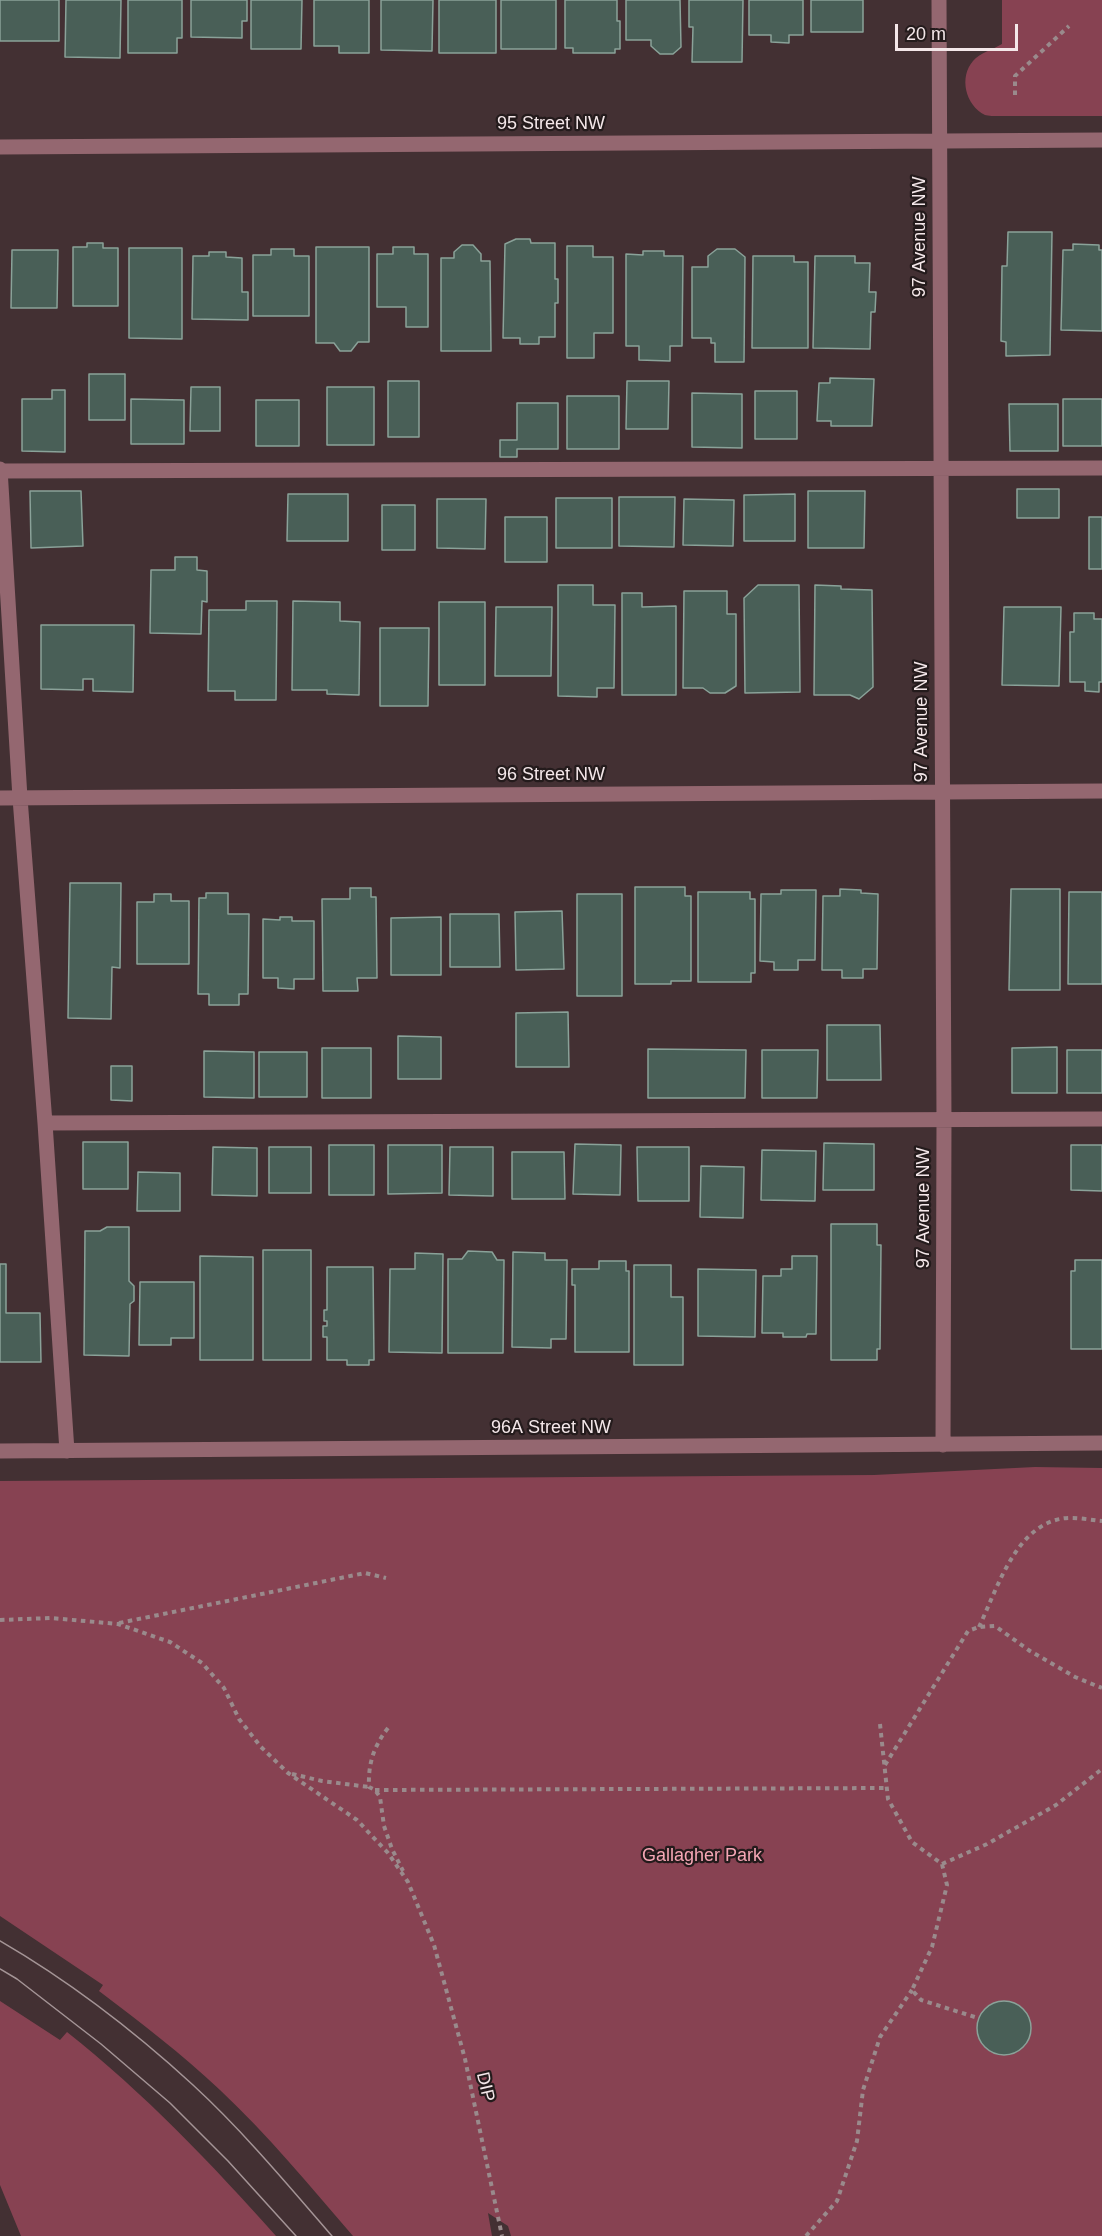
<!DOCTYPE html>
<style>
body{margin:0}
#map{position:relative;width:1102px;height:2236px;overflow:hidden;background:#433033;font-family:Arial,sans-serif}
canvas{display:block}
.scale{position:absolute;left:895px;top:24px;width:123px;height:27px;box-sizing:border-box;border:3px solid #f4e7e9;border-top:0;padding-left:8px;font-size:18px;line-height:21px;white-space:nowrap;color:#f4e7e9;-webkit-text-stroke:4px #241b1c;paint-order:stroke}
</style>
<div id="map">
<canvas width="1102" height="2236"></canvas>
<div class="scale">20 m</div>
</div>
<script>
const ctx = document.querySelector('canvas').getContext('2d');
ctx.lineJoin = 'round';
function fill(path, color) { ctx.fillStyle = color; ctx.fill(path, 'evenodd'); }
function trace(path, color, width, dash) { ctx.strokeStyle = color; ctx.lineWidth = width; ctx.lineCap = dash ? 'butt' : 'round'; ctx.setLineDash(dash || []); ctx.stroke(path); }
function write(font, color, halo, rows, align = 'center') {
  ctx.font = font + ' Arial,sans-serif'; ctx.lineWidth = 4.5; ctx.setLineDash([]); ctx.textBaseline = 'middle'; ctx.strokeStyle = halo; ctx.fillStyle = color; for (const [text, x, y, turn = 0] of rows) {
    ctx.save(); ctx.translate(x, y); ctx.rotate((+turn || 0) * Math.PI / 180); ctx.textAlign = isNaN(turn) ? turn : align; if (halo) ctx.strokeText(text, 0, 0); ctx.fillText(text, 0, 0); ctx.restore();
  }
}
fill(new Path2D(`
 M1002,0H1102V116H999C995,116 988,116 985,115C965,105 959,77 973,61C979,53 994,49 1002,44Z
 M1035,1467L1102,1468V2236H511L508,2226L488,2213L492,2236H353C310,2186 268,2135 220,2090C182,2054 140,2022 99,1991L103,1985L0,1916V1481L874,1475Z
 M0,2001L60,2040L67,2032C144,2093 211,2163 276,2236H21L0,2185Z`), '#874252');
const building = new Path2D(`
 M0,0H59V41H0Z
 M66,0H121L120,58L65,57Z
 M128,0H182V38H177V53H128Z
 M191,0H247V21H242V38L191,37Z
 M251,0H302L301,49H251Z
 M314,0H369V53H339V46H314Z
 M381,0H433L432,51L381,50Z
 M439,0H496V53H439Z
 M501,0H556V49H501Z
 M565,0H617V21H620V49H615V53H573V48H565Z
 M626,0H680L681,47L673,54H660L651,46V40H626Z
 M689,0H743L742,62H692L693,27H689Z
 M749,0H803V35H789V43L771,42V35H749Z
 M811,0H863V32H811Z
 M1008,232H1052L1050,355L1006,356V342L1001,341L1002,266H1007Z
 M516,239H530L531,243H555V279H558V303H555V337H539V344H520V338H503L505,244Z
 M87,243H103V248H118V306H73V247H87Z
 M1073,244L1099,245V250H1102V331L1061,330L1063,250H1073Z
 M462,245H473L481,254V261H490L491,351H441V258H454V252Z
 M567,246H593V257H613V333H594V358H567Z
 M316,247H369V342H358L351,351H340L334,343H316Z
 M393,247H414V254H428V327H406V307H377V254H393Z
 M129,248H182V339L129,338Z
 M271,249H294V256H309V316H253V255H271Z
 M717,249H735L745,257L744,362H715V343H711V338H692V267H708V256Z
 M12,250H58L57,308H11Z
 M643,251H664V256H683L682,346H670V361L639,360V346H626V254L643,255Z
 M209,252H226V257L242,258V292H248V320L192,319L193,256H209Z
 M753,256H794V262H808V348H752Z
 M815,256H855V263H870L869,292H876L875,312H871L870,349L813,348Z
 M89,374H125V420H89Z
 M830,378L874,379L872,426H831V421H817L819,383H830Z
 M388,381H419V437H388Z
 M627,381H669L668,429H626Z
 M191,387H220V431H190Z
 M327,387H374V445H327Z
 M52,390H65V452L22,451V399H52Z
 M755,391H797V439H755Z
 M692,393L742,394V448L692,447Z
 M567,396H619V449H567Z
 M131,399L184,400V444H131Z
 M1063,399H1102V446H1063Z
 M256,400H299V446H256Z
 M517,403H558V449H517V457H500V440H517Z
 M1009,404H1058V451H1010Z
 M1017,489H1059V518H1017Z
 M30,491H81L83,546L31,548Z
 M808,491H865L864,548H808Z
 M288,494H348V541H287Z
 M795,494V541H744V495Z
 M619,497H675L674,547L619,546Z
 M556,498H612V548H556Z
 M437,499H486L485,549L437,548Z
 M684,499L734,500L733,546L683,545Z
 M382,505H415V550H382Z
 M505,517H547V562H505Z
 M1089,517H1102V569H1089Z
 M175,557H197V570L207,571V602L202,601L201,634L150,633L151,570H175Z
 M558,585H593V605H615L614,688H597V697L558,696Z
 M758,585H799L800,692L745,693L744,598Z
 M815,585L841,586V589L872,590L873,687L859,699L850,695H814Z
 M684,591H727V614H736V686L725,693H710L703,688H683Z
 M622,593H642V607L676,606V695H622Z
 M246,601H277L276,700H235V691H208L209,610H246Z
 M293,601L340,602V621L360,622L359,695L327,694V690H292Z
 M439,602H485V685H439Z
 M496,607H552L551,676H495Z
 M1004,607H1061L1059,686L1002,685Z
 M1074,613H1094V619H1102V682H1099V692L1085,691V682H1070V632H1074Z
 M41,625H134L133,692L93,691V679H83V690L41,689Z
 M380,628H429L428,706H380Z
 M70,883H121L120,968L112,967L111,1019L68,1018Z
 M635,887H685V896H691V981H671V984H635Z
 M350,888H371V897H376L377,978H357L358,991H323L322,899H350Z
 M840,889L861,890V893L878,894L877,969H863V978H842V970H822L823,896H840Z
 M1011,889H1060V990H1009Z
 M781,890H816L815,960H798V970H774V962L760,961L761,894H781Z
 M698,892H750V899H755V973H751V982H698Z
 M1069,892H1102V984H1068Z
 M206,893H228V914H249L248,994H239V1005H209V994H198L199,898H206Z
 M154,894H171V901H189V964H137V902H154Z
 M577,894H622V996H577Z
 M562,911L564,969L516,970L515,912Z
 M450,914H499L500,967H450Z
 M280,917H292V921H314V979H294V989L278,988V978H263V919L280,920Z
 M441,917V975H391V918Z
 M568,1012L569,1067H516V1013Z
 M827,1025H880L881,1080H827Z
 M398,1036L441,1037V1079H398Z
 M1057,1047V1093H1012V1048Z
 M322,1048H371V1098H322Z
 M648,1049L746,1050L745,1098H648Z
 M762,1050H818L817,1098H762Z
 M1067,1050H1102V1093H1067Z
 M204,1051L254,1052V1098L204,1097Z
 M259,1052H307V1097H259Z
 M111,1066H132V1101L111,1100Z
 M83,1142H128V1189H83Z
 M824,1143L874,1144V1190H823Z
 M575,1144L621,1145L620,1195L573,1194Z
 M329,1145H374V1195H329Z
 M388,1145H442V1193L388,1194Z
 M1071,1145H1102V1191L1071,1190Z
 M213,1147L257,1148V1196L212,1195Z
 M269,1147H311V1193H269Z
 M450,1147H493V1196L449,1195Z
 M637,1147H689V1201H638Z
 M762,1150L816,1151L815,1201L761,1200Z
 M512,1152H564L565,1199H512Z
 M701,1166L744,1167L743,1218L700,1217Z
 M138,1172L180,1173V1211H137Z
 M831,1224H877V1245H881L880,1349H877V1360H831Z
 M107,1227H129V1281L134,1286V1301L130,1304L129,1356L84,1355L85,1231H100Z
 M263,1250H311V1360H263Z
 M468,1251L492,1252L497,1260H504L503,1353H448V1259H462Z
 M513,1252L545,1253V1260H567L566,1339H551V1348L512,1347Z
 M415,1253L443,1254L442,1353L389,1352L390,1269H415Z
 M200,1256L253,1257V1360H200Z
 M792,1256H817L816,1334H807L806,1337H783V1333H762L763,1276H781V1269H792Z
 M1075,1260H1102V1349H1071V1271H1075Z
 M599,1261H626V1271H629V1352H575V1285H572V1269H599Z
 M0,1264H6V1313H40L41,1362H0Z
 M634,1265H671V1297H683V1365H634Z
 M327,1267H373L374,1360H369V1365H347V1360H327V1337H323V1326H327V1321H324V1310H327Z
 M698,1269L756,1270L755,1337L698,1336Z
 M140,1282H194V1338H171V1345H139Z
 M977 2028a27 27 0 1 1 54 0a27 27 0 1 1-54 0Z`);
fill(building, '#495f57');
trace(building, '#8aa299', 1.5);
trace(new Path2D(`
 M1015,95V76L1069,26
 M0,1620L51,1618L118,1624L170,1642L202,1663L224,1688L239,1719L261,1747L288,1773L357,1820L388,1853L408,1882L434,1945L465,2059L502,2236
 M119,1623L365,1573L386,1578
 M979,1627C997,1589 1015,1528 1060,1519C1073,1516 1089,1520 1102,1521
 M880,1724L888,1799L912,1842L942,1864L947,1885L932,1947L912,1990L921,2000L978,2018
 M388,1728C374,1746 368,1763 369,1787L375,1790L380,1797L384,1826L392,1849L403,1871
 M885,1765L968,1631L979,1627L995,1626L1030,1651L1075,1677L1102,1688
 M292,1774L322,1781L369,1787
 M375,1790L887,1788
 M942,1864L987,1844L1056,1805L1102,1769
 M806,2236L837,2201L857,2141L863,2090L880,2037L912,1990`), '#9a8a8c', 4, [4.5, 4.5]);
trace(new Path2D(`
 M939,0L944,1119L943,1445
 M0,147L1102,140
 M0,469L20,798L45,1123L67,1451
 M0,471L1102,468
 M0,798L1102,791
 M45,1123L1102,1119
 M0,1451L1102,1443`), '#946770', 15);
trace(new Path2D(`
 M0,1941C69,1981 134,2031 193,2085C243,2131 288,2185 332,2236
 M0,1969L17,1979L101,2044L170,2103L228,2161L296,2236`), '#a49496', 1.5);
write('18px', '#f4e7e9', '#241b1c', [
 ["95 Street NW",551,124],
 ["97 Avenue NW",920,237,-90],
 ["97 Avenue NW",922,722,-90],
 ["96 Street NW",551,775],
 ["97 Avenue NW",924,1208,-90],
 ["96A Street NW",551,1428],
 ["DIP",485,2087,77]
]);
write('18px', '#f5a6b5', '#241b1c', [
 ["Gallagher Park",702,1856]
]);
</script>
